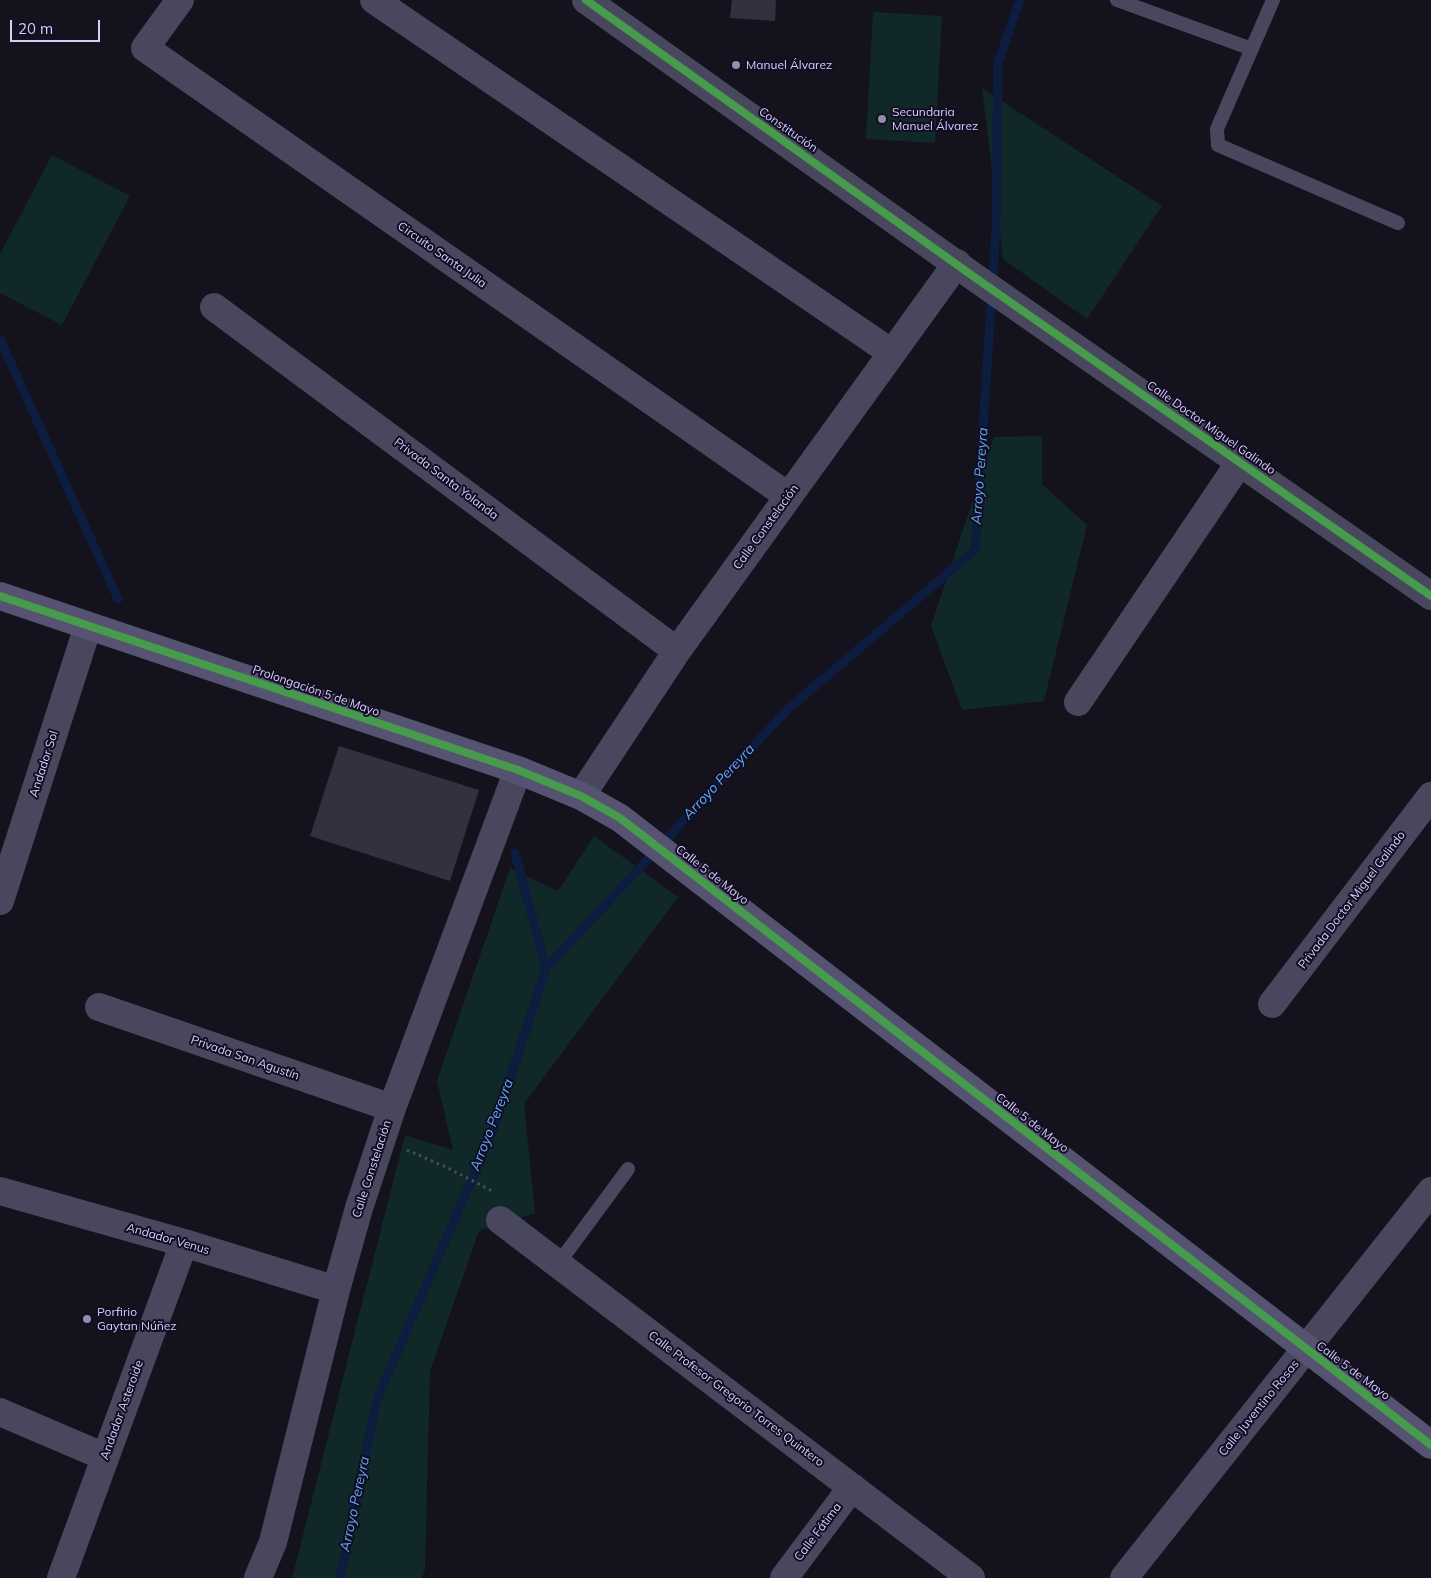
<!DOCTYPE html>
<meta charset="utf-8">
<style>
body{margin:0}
#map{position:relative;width:1431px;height:1578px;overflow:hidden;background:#14121d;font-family:Mulish,sans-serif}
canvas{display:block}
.scale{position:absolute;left:10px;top:20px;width:90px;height:22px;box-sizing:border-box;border:2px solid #d6cefe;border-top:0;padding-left:6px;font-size:15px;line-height:18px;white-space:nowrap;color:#d6cefe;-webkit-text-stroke:4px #120d21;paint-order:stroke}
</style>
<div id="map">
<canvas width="1431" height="1578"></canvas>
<div class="scale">20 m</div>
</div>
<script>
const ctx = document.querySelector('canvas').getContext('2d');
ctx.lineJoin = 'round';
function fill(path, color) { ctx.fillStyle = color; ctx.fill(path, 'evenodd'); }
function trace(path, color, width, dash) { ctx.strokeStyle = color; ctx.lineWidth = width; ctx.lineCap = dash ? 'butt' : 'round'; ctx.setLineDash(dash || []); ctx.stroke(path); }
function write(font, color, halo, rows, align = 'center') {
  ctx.font = font + ' Mulish,sans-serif'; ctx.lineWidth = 4; ctx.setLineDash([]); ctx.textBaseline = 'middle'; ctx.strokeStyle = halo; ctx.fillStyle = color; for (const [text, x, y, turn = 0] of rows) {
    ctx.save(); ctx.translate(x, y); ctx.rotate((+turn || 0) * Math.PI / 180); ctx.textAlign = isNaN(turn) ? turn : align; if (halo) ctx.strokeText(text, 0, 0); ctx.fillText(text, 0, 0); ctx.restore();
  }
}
fill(new Path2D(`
 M873,12L942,16L935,143L866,139Z
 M982,88L1162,206L1087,319L1003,259Z
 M52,155L130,196L62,325L0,293V254Z
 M1042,436V484L1087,525L1044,701L962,710L931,626L994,437Z
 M594,836L678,897L524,1104L535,1213L479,1231L430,1371L425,1569L422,1578H292L405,1135L453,1150L437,1081L510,868L558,891Z`), '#112829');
trace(new Path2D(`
 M0,339L118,599
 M515,853L546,968
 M340,1578L377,1399L494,1128L546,968L788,709L975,550L996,229L998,63L1020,0`), '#0d1d3f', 9);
fill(new Path2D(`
 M732,0H776L775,21L730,18Z
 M339,746L479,790L450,881L310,836Z`), '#33303f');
trace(new Path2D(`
 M407,1150L448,1168L494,1192`), '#444f5e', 3, [2.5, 4]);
trace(new Path2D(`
 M1117,0L1252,49
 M1273,0L1217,129L1218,145L1398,223
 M558,1264L628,1169`), '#49475e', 14);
trace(new Path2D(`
 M180,0L145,48L788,496
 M374,0L892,353
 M586,0L977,279L1431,596
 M214,307L677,651
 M1078,702L1240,462
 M581,796L677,651L957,263
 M0,901L88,626
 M1272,1004L1431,796
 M99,1007L392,1108
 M0,1191L184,1243L336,1290
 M500,1220L971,1578
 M0,1412L105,1457
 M61,1578L184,1243
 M258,1578L273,1542L336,1290L359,1208L392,1108L518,770
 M784,1578L852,1487
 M1124,1578L1431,1191`), '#49475e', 28);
trace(new Path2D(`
 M0,596L518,770L581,796L620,818L1431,1445`), '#555371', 28);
trace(new Path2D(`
 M586,0L977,279L1431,596
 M0,596L518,770L581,796L620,818L1431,1445`), '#469c4c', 8);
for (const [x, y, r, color] of [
 [736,65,5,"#928caf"],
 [882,119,5,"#928caf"],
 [87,1319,5,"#928caf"]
]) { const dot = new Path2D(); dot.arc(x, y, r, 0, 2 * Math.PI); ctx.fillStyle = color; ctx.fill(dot); trace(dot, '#120d21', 2); }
write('12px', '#d6cefe', '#120d21', [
 ["Manuel Álvarez",746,65],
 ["Secundaria",892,112],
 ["Manuel Álvarez",892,126],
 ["Porfirio",97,1312],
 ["Gaytan Núñez",97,1326]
], 'left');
write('12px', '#d6cefe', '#120d21', [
 ["Constitución",788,130,35],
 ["Circuito Santa Julia",442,255,35],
 ["Calle Doctor Miguel Galindo",1211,428,35],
 ["Privada Santa Yolanda",446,479,37],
 ["Calle Constelación",766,527,-54],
 ["Prolongación 5 de Mayo",316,691,19],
 ["Andador Sol",44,764,-72],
 ["Calle 5 de Mayo",712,875,38],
 ["Privada Doctor Miguel Galindo",1352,900,-53],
 ["Privada San Agustín",245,1058,19],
 ["Calle 5 de Mayo",1032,1123,38],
 ["Calle Constelación",372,1169,-72],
 ["Andador Venus",168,1239,16],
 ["Calle 5 de Mayo",1353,1371,37],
 ["Calle Profesor Gregorio Torres Quintero",736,1399,37],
 ["Calle Juventino Rosas",1259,1408,-51],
 ["Andador Asteroide",122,1410,-70],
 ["Calle Fátima",818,1532,-53]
]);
write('italic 14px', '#5eacfd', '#120d21', [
 ["Arroyo Pereyra",980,476,-86],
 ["Arroyo Pereyra",719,782,-47],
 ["Arroyo Pereyra",492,1125,-69],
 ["Arroyo Pereyra",355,1504,-78]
]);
</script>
